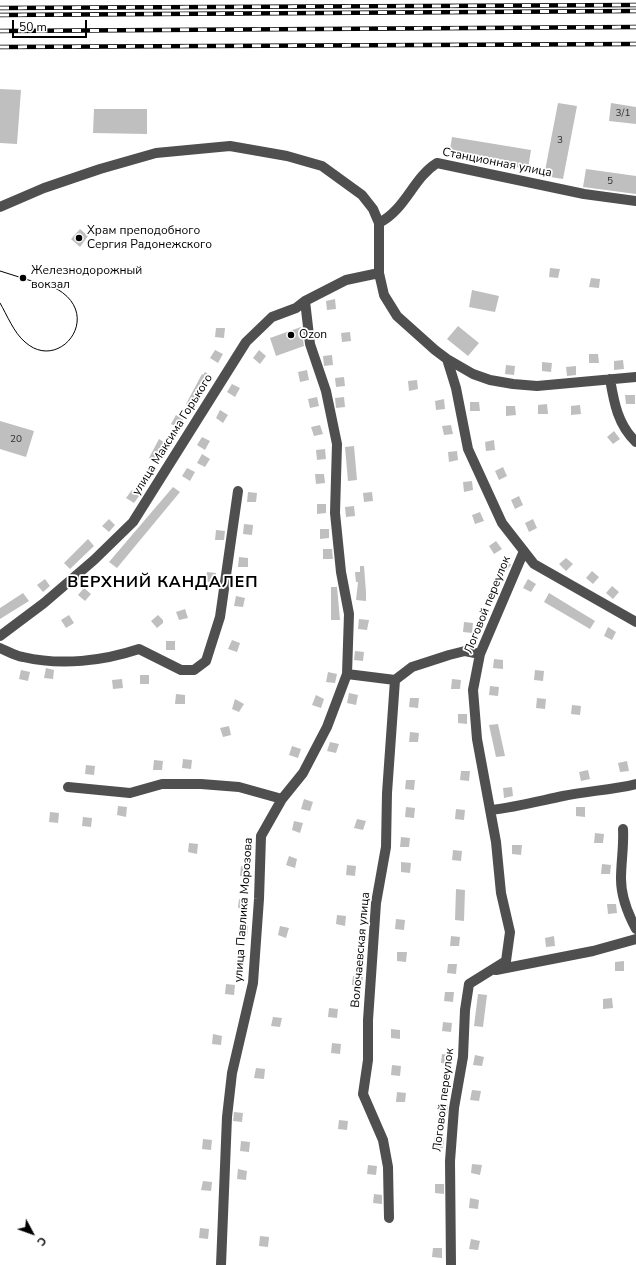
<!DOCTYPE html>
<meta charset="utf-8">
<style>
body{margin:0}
#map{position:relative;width:636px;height:1265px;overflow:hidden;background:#fff;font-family:"Nunito Sans",sans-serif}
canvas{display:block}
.north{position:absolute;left:12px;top:1213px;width:40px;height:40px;-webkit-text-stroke:3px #fff;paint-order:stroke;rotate:131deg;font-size:11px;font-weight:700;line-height:16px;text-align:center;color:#000}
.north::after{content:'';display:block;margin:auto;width:14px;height:18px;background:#000;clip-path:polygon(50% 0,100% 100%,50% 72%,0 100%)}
.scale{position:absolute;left:12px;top:20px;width:75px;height:18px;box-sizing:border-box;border:2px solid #000;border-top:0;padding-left:5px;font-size:12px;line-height:14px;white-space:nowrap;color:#000;-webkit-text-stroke:3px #fff;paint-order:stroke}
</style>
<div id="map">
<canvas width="636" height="1265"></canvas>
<div class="north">С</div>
<div class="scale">50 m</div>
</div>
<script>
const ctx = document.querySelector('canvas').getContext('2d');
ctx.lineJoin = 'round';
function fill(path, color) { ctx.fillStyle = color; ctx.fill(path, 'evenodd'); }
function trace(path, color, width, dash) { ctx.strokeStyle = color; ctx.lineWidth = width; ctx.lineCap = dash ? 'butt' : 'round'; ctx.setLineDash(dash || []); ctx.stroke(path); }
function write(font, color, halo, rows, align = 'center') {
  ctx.font = font + ' "Nunito Sans",sans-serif'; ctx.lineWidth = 3.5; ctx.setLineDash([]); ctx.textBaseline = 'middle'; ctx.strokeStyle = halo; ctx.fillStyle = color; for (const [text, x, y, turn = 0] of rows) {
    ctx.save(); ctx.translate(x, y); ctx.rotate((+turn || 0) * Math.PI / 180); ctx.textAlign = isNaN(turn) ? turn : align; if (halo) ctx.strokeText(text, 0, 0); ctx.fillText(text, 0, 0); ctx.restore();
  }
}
fill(new Path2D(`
 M0,89L21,90L17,144L0,143Z
 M558,103L577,106L563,179L544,176Z
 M611,103L636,107V124L609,121Z
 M94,109H147V134L93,133Z
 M452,137L531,150L528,169L449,156Z
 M586,169L636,176V194L583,187Z
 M80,229L88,236L80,247L71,239Z
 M550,268L560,269L558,278L549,277Z
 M591,278L600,279L599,288L589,287Z
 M472,290L499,296L495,312L469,307Z
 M335,299L336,309L327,310L326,301Z
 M458,326L479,343L468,356L447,339Z
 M301,327L304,346L276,356L270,338Z
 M216,328H225L224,338L215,337Z
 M350,332L351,341L342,342L341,333Z
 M215,350L223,354L218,363L210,358Z
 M259,350L266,356L260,364L253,358Z
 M589,354H598L599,363H589Z
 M332,355L333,365L324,366L323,356Z
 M623,360L624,369L614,370V361Z
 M542,362L552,363L551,372L542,371Z
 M506,365L515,366L514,375L505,374Z
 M576,366V375L567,376L566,367Z
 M307,370L309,380L300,382L298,372Z
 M205,372L211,376L194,409L186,404L202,374L203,375Z
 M344,377L345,386L336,387L335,378Z
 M417,380L418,389L409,391L408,381Z
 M232,384L240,388L235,397L227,392Z
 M625,395H635V404H626Z
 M317,397L319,406L310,408L308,399Z
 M344,397L345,407L336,408L335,398Z
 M444,399L445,409L436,410L435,401Z
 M470,402H479L480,411H470Z
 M547,404L548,414H538V405Z
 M580,405L581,414L571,415V406Z
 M506,406H515L516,415L506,416Z
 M220,410L228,415L223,423L216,418Z
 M176,415L183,420L179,428L171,424Z
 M0,421L34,431L26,457L0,449Z
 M320,425L323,434L314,436L311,427Z
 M451,425L453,434L444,435L442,426Z
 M614,431L620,439L613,444L607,437Z
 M202,437L210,441L205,450L197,445Z
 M159,439L167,444L156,461L149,458Z
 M494,440L495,450L486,451L485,442Z
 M354,446L357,480L348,481L345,447Z
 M325,449L326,459L317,460L316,450Z
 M457,451L458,460L449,462L448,452Z
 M202,454L210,459L205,467L197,463Z
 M503,467L507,476L499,480L495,471Z
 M187,468L195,472L190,481L182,476Z
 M315,474H324L325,483L316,484Z
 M472,481L473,490L464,492L463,482Z
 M173,487L180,492L117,568L109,562Z
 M132,490L139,496L134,503L126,498Z
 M248,492L257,493L256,502H247Z
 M372,492L373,501L364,502L363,493Z
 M519,496L523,505L515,509L511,500Z
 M317,504H326V513L317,514Z
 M354,506L355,516L346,517L345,507Z
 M480,512L484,521L475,524L472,515Z
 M109,519L115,525L109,532L102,526Z
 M533,519L537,528L529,532L525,523Z
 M244,524L253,525L252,535L243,534Z
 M320,529H329V538L320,539Z
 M216,530L225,531L224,540H215Z
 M88,539L94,546L70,569L64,563Z
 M496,541L502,549L494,554L489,546Z
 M323,549H332L333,559H323Z
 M239,557L248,558V567H238Z
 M506,558L511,565L505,572L499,564Z
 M566,558L573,564L566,571L559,564Z
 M360,566H364L366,592V601L356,600L358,582H356L355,572H360Z
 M592,571L599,577L593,584L586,578Z
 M207,572L216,573L215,582H206Z
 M45,579L50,586L43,592L37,585Z
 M528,579L536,584L531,592L523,588Z
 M612,586L619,592L613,599L606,593Z
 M331,587H337L340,620H331Z
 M84,588L91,594L85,601L78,595Z
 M23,593L29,601L0,619V608Z
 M549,593L595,621L590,629L544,602Z
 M236,596L245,598L243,607L234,606Z
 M185,609L188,618L179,620L176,612Z
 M69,615L74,623L66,628L61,620Z
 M158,615L163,620V623L157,628L151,621Z
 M359,619L369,620L367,630L358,629Z
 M464,622L473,623L472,633L463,632Z
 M608,627L616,632L612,640L604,636Z
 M232,640L240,643L237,652L228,649Z
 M166,641H175V650H166Z
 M355,651L364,652L363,661L354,660Z
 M494,659L503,660V669L493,668Z
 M46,668L54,670L53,679L44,678Z
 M21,670L30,672L28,681L19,679Z
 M535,670L544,671L543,681L534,680Z
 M328,672L337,674L335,683L326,682Z
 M140,675H149V684H140Z
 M122,679L123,688L113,689L112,680Z
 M452,679L461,680L460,689H451Z
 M490,686L499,687L498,696L489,695Z
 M349,693L358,695L356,705L347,703Z
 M176,694L185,695V704H175Z
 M316,695L324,699L321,708L312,705Z
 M410,698H419L418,708L409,707Z
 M537,698L546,699L545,709L536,708Z
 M235,699L244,704L239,712L232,709Z
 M572,705L581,706L580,715L571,714Z
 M458,714H467V724L458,723Z
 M498,724L505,756L496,757L489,725Z
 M229,726L231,735L223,737L220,728Z
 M410,732L419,733L418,742H409Z
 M330,742L339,744L336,753L327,751Z
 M292,746L301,749L298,758L289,755Z
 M183,759L192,760L191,769L182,768Z
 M154,760L163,761L162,770H153Z
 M627,761L629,771L620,772L618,763Z
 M86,765L95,766L94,775L85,774Z
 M588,770L590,779L581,781L579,772Z
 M461,771H470L469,781L460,780Z
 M406,780H415L414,790L405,789Z
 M512,787L513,796L504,798L503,788Z
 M304,799L313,802L310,811L301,809Z
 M118,806L127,807L126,817L117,815Z
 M406,807L415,808L414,818L405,817Z
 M576,807H585V817L576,816Z
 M456,809L465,810L464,820L455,819Z
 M50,812L59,813L58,823L49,822Z
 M83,817L92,818L91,827L82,826Z
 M357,819L366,821L363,830L354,828Z
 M294,821L303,823L300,833L292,830Z
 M595,833L604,834L603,843H594Z
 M401,837L410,838L409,847H400Z
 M189,843L198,844L197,854L188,852Z
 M512,845H522L521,855L512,854Z
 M453,850L462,851L461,861L452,860Z
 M289,856L297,859L295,868L286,865Z
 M401,862L411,863L410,873L401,872Z
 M602,864L611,865L610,874H601Z
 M347,865L356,866L355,876L346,875Z
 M241,866L250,867L249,877L240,876Z
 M456,889L465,890L464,921L455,920Z
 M239,899L248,900L247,909L238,908Z
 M607,904H616L617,913L608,914Z
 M337,915L346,916L345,926L336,924Z
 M396,919L405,920L404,930L395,929Z
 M239,925L248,926L247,935L238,934Z
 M280,926L289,928L286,938L278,935Z
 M451,936L460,937L459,946H450Z
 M554,936L555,946L546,947L545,938Z
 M397,952H407L406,962L397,961Z
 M624,961V971H615V962Z
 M448,964H457L456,974L447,973Z
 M353,976L363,977L361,986L352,985Z
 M226,984L235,985L234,995L225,994Z
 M445,992H454L453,1002L444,1001Z
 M478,994L487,995L483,1027L474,1026Z
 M612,998L613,1008L603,1009V999Z
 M329,1008L338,1009L337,1018L328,1017Z
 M273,1017L282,1018L280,1027L271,1026Z
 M443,1022L452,1023L451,1032L442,1031Z
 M391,1029L400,1030V1039L391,1038Z
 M213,1034L222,1036L221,1045L212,1044Z
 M332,1043L341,1044L340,1054L331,1053Z
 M442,1054L451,1055L450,1064L441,1063Z
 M475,1055L484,1057L482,1066L473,1065Z
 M392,1065L401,1066L400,1076L391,1075Z
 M256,1068L265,1069L264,1079L254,1078Z
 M472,1090L481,1091L479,1101L470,1100Z
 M397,1092L406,1093L405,1102H396Z
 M439,1104H448L447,1114L438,1113Z
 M234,1112L243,1113L242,1122L233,1121Z
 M339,1120L348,1121L347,1130L338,1129Z
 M434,1138H444L443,1148L434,1147Z
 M203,1139L212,1140L211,1150L202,1149Z
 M241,1141L250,1142L249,1152L240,1151Z
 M472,1164L482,1165L480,1175L471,1173Z
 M368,1165L377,1166L376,1175L367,1174Z
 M238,1169L247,1171L246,1180L237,1179Z
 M203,1181L212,1182L211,1191L201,1190Z
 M435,1184H444V1194L435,1193Z
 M374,1194L382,1195V1204L373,1203Z
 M470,1198L479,1200L478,1209L469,1208Z
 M200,1228L209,1229L208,1239L199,1238Z
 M260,1236L269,1237L268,1247L259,1246Z
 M471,1239L480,1241L478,1250L469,1249Z
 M433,1248H442V1258L432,1257Z`), '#bfbfbf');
trace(new Path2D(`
 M0,207L44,188L100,169L156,153L230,146L287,156L322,166L362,195L373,209L379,223V273L384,295L397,316L435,350L447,359L473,374L490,380L513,384L537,386L636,377
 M379,223C406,209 413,178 437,163L584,194L636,201
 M447,359L456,388L468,449L502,523L534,564L636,622
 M610,379C614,403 618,425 636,442
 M0,636L44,603L94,560L133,522L246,342L272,317L296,308L305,301L346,280L379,273
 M0,648C7,651 15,656 23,657C61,666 103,661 139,649L181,670H194L206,661L220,617L238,491
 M347,674L395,680L412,667L449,655L465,651L480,654
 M68,787L130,793L162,784H201L239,787L282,799
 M491,810C516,807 539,801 563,796C587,791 612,790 636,784
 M623,829C624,846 621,862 621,879C621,896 628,914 636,929
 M496,970L593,951L636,939
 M389,1218L388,1167L383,1140L363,1094L368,1060V1020L376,903L386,847L387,793L395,680
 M221,1265L227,1117L232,1073L253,983L259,899L261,836L282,799L303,773L327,727L347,674L349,614L341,572L335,513L337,444L326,391L310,344L305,301
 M451,1265L450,1161L454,1108L463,1057L465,1010L469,984L506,961L510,932L501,893L496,842L477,739L473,690L480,654L524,551`), '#4f4f4f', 10);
trace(new Path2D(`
 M0,271L57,289C104,316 59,373 25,342C14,333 7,315 0,303`), '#000', 1);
const rail = new Path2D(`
 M0,8L636,5
 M0,15L636,11
 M0,31L636,27
 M0,47L636,44`);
trace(rail, '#000', 4.5);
trace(rail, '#fff', 3, [9]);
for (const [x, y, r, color] of [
 [79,238,4,"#000"],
 [23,278,4,"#000"],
 [291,335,4,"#000"]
]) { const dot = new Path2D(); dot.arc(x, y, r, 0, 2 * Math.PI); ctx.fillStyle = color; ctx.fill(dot); trace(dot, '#fff', 1.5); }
write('10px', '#303030', null, [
 ["3/1",623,114],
 ["3",560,141],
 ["5",610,182],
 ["20",16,440]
]);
write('12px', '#000', '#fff', [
 ["Станционная улица",497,163,11],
 ["улица Максима Горького",173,435,-58],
 ["Логовой переулок",488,605,-68],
 ["улица Павлика Морозова",244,910,-86],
 ["Волочаевская улица",361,950,-85],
 ["Логовой переулок",444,1100,-83]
]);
write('12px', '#000', '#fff', [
 ["Храм преподобного",87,231],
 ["Сергия Радонежского",87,245],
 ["Железнодорожный",31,271],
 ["вокзал",31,285],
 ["Ozon",299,335]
], 'left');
ctx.letterSpacing = '1px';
write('bold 16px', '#000', '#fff', [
 ["ВЕРХНИЙ КАНДАЛЕП",163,583]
]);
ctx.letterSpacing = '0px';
</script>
